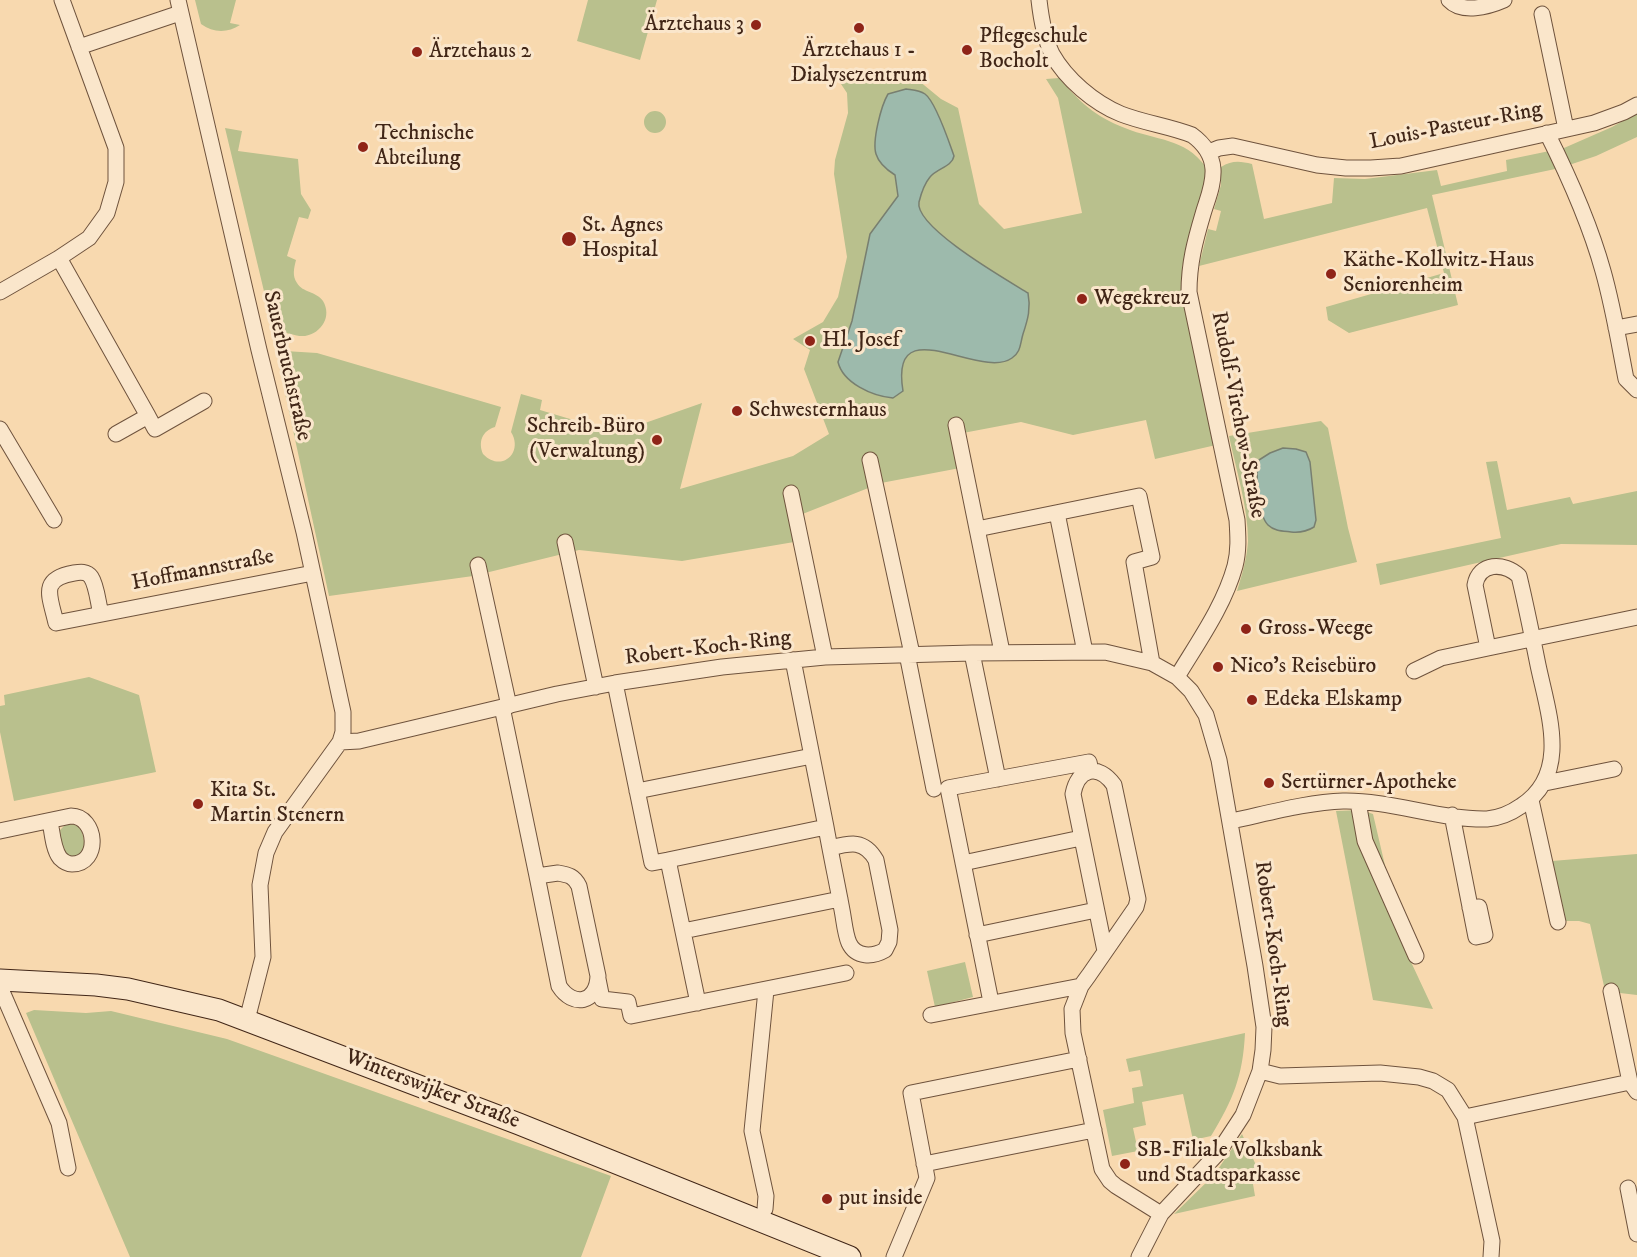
<!DOCTYPE html>
<meta charset="utf-8">
<style>
body{margin:0}
canvas{display:block;background:#f8d9af}
</style>
<canvas width="1637" height="1257"></canvas>
<script>
const ctx = document.querySelector('canvas').getContext('2d');
ctx.lineJoin = 'round';
function fill(path, color) { ctx.fillStyle = color; ctx.fill(path, 'evenodd'); }
function trace(path, color, width, dash) { ctx.strokeStyle = color; ctx.lineWidth = width; ctx.lineCap = dash ? 'butt' : 'round'; ctx.setLineDash(dash || []); ctx.stroke(path); }
function write(font, color, halo, rows, align = 'center') {
  ctx.font = font + ' "IM FELL DW Pica",serif'; ctx.lineWidth = 6; ctx.setLineDash([]); ctx.textBaseline = 'middle'; ctx.strokeStyle = halo; ctx.fillStyle = color; for (const [text, x, y, turn = 0] of rows) {
    ctx.save(); ctx.translate(x, y); ctx.rotate((+turn || 0) * Math.PI / 180); ctx.textAlign = isNaN(turn) ? turn : align; if (halo) ctx.strokeText(text, 0, 0); ctx.fillText(text, 0, 0); ctx.restore();
  }
}
fill(new Path2D(`
 M195,0H236L230,23L240,25C228,33 213,33 201,24Z
 M588,0H657L640,60L577,41Z
 M896,73L913,76L941,99L958,108L979,204L1004,229L1082,213L1058,98L1046,79L1059,78C1080,102 1094,116 1125,128C1156,141 1184,137 1206,167L1204,186L1182,267V290L1216,445L1155,459L1146,420L1073,435L1021,422L963,433L960,468L881,483L795,517L800,541L682,561L579,550L473,576L329,596L280,370L279,358L285,351L317,353L501,407L495,427C482,431 478,442 483,454C501,473 524,453 511,432L521,394L542,400L540,410L607,430L611,419L624,423H645L702,403L680,489L793,456L829,434L804,369L810,350L793,339L823,322L838,297L847,257L834,174L835,160L848,113L847,93L837,78Z
 M644 122a11 11 0 1 1 22 0a11 11 0 1 1-22 0Z
 M1637,113V137L1596,156L1560,168L1432,195L1458,305L1349,333L1328,320L1326,307L1444,273L1427,208L1199,266L1208,229L1216,231L1221,211L1214,209L1221,185V167C1232,160 1240,161 1252,164L1264,219L1332,203L1334,178L1365,179L1437,170L1441,186L1507,171L1506,160L1564,148L1612,127Z
 M225,128L242,131L238,151L298,159L301,194L311,210L308,219L299,217L287,256L296,260C294,268 292,276 297,283C303,293 316,291 323,301C332,316 322,333 305,336C296,337 282,331 273,329Z
 M1321,421L1328,428L1348,528L1357,562L1237,591C1242,575 1247,558 1248,541C1248,506 1236,470 1229,436Z
 M1497,461L1507,510L1570,497L1573,504L1637,491V545L1561,544L1380,585L1376,564L1501,538L1486,462Z
 M89,677L139,695L156,772L14,801L0,732V706L5,705L4,695Z
 M1361,810L1373,814L1404,947L1433,1009L1373,1000L1336,811Z
 M68,822L78,823C84,836 86,842 82,856L70,858L62,849L60,830Z
 M1637,854V995L1620,993L1604,986L1590,924L1579,921H1563L1552,861Z
 M965,962L973,997L935,1007L927,971Z
 M34,1010L86,1013L111,1011L227,1039L611,1176L581,1257H130L26,1013Z
 M1245,1033C1243,1076 1233,1100 1211,1136L1193,1140L1183,1094L1142,1102L1146,1125L1133,1128L1138,1151L1112,1156L1103,1110L1134,1103L1132,1088L1143,1086L1140,1070L1129,1072L1126,1059Z
 M1242,1134L1255,1163L1261,1182L1253,1184L1255,1196L1174,1214L1214,1175Z`), '#b9c08d');
const water = new Path2D(`
 M906,89C912,90 919,90 925,94C936,102 949,142 954,156C952,167 937,168 930,177C925,183 921,194 919,202C914,227 1007,280 1028,293C1031,308 1028,319 1023,334C1020,344 1021,352 1012,358C980,381 889,307 903,391L893,398C872,396 843,383 838,362L852,321L870,234L898,196L895,175C887,170 879,164 876,154C872,141 881,106 888,94Z
 M1283,448L1296,449L1306,452L1310,462L1316,520L1314,527C1306,532 1300,533 1291,532C1283,531 1274,531 1268,525C1258,515 1255,474 1259,460L1270,453Z`);
fill(water, '#9dbaac');
trace(water, '#787f70', 1.5);
const street = new Path2D(`
 M178,0L259,350L304,532L343,712V732L340,742L275,832L266,853L260,885L263,957L247,1020
 M1039,0C1041,18 1044,37 1052,54C1066,79 1094,103 1121,114C1144,123 1169,126 1192,135C1203,143 1212,155 1213,169C1214,185 1207,200 1203,214C1195,241 1189,263 1189,292L1237,520C1238,536 1239,551 1235,566C1224,606 1198,642 1177,677
 M1449,0C1462,14 1488,7 1504,0
 M1542,14L1566,129
 M79,47L180,13
 M1547,133C1569,177 1590,224 1603,271C1613,306 1619,343 1626,379L1637,390
 M1209,152L1219,148L1233,146L1317,165L1346,168H1371L1401,166L1594,123L1624,112L1637,105
 M59,258L148,416L116,434
 M0,292L59,258L89,238L107,213L116,182V148L62,0
 M1616,328L1637,324
 M148,416L155,429L204,401
 M956,425L1002,652
 M0,429L54,520
 M870,460L912,654
 M791,493L825,657
 M1057,513L1085,652
 M977,529L1139,496L1152,557L1134,562L1152,663
 M565,542L596,687
 M478,565L509,706
 M101,614C98,603 97,586 91,577C87,571 80,572 74,573C39,579 50,596 56,623L313,573
 M972,653L998,779
 M907,654L934,789
 M793,660L826,827C831,855 837,883 842,910C844,920 845,934 849,943C856,958 873,957 885,950L889,942L890,930L876,860C864,839 850,843 830,848
 M1414,671L1441,658L1488,648
 M615,683L652,863L668,860L698,1003
 M502,707L537,876
 M340,742L359,741L557,694L615,683L722,667L825,657L972,653L1105,652L1152,663L1177,677L1191,691L1206,715L1219,760L1255,966L1264,1027L1263,1050L1260,1071L1243,1115L1218,1153L1161,1214L1139,1257
 M1545,783L1614,769
 M637,791L812,756
 M1531,800L1558,922
 M1358,802L1365,841L1416,956
 M1452,815L1476,937L1485,935L1479,907L1470,908
 M1231,821C1265,814 1308,802 1343,801C1391,800 1440,820 1487,819C1499,818 1511,813 1521,806C1571,774 1548,713 1538,665C1532,635 1526,605 1519,576C1504,562 1479,562 1475,585L1488,648L1637,617
 M0,831L71,816C97,816 101,864 72,864C67,864 63,861 60,858C53,849 52,831 50,821
 M668,860L826,827
 M963,863L1081,838
 M558,873C569,875 574,876 579,886L598,976C597,1003 573,1008 559,986L537,876Z
 M683,931L840,899
 M977,935L1096,910
 M1105,951L1073,794C1078,768 1098,763 1114,785L1138,899L1136,907L1089,975L1081,986L1072,1009L1073,1033L1102,1169L1110,1181L1116,1186L1161,1214
 M598,979L602,999L628,1002L631,1016L846,973
 M0,987L59,1123L68,1168
 M1611,991L1630,1082
 M991,1002L948,788L1089,762L1091,771
 M931,1015L1081,986
 M1260,1071L1280,1076L1380,1073L1419,1077L1433,1081L1448,1090L1465,1117L1492,1241L1491,1257
 M1465,1117L1630,1082L1637,1092
 M924,1164L1094,1130
 M1628,1188L1637,1234
 M765,1209L766,1196L752,1131L766,990
 M894,1257L927,1178L911,1093L1079,1059`);
const secondary = new Path2D(`
 M0,980L96,985L128,989L219,1010L519,1124L850,1257`);
trace(street, '#6f533d', 17);
trace(secondary, '#412617', 23);
trace(street, '#fae6cb', 15);
trace(secondary, '#fae6cb', 21);
for (const [x, y, r, color] of [
 [756,25,6,"#8f2418"],
 [859,28,6,"#8f2418"],
 [967,50,6,"#8f2418"],
 [417,52,6,"#8f2418"],
 [363,147,6,"#8f2418"],
 [569,239,8,"#8f2418"],
 [1331,274,6,"#8f2418"],
 [1082,299,6,"#8f2418"],
 [810,341,6,"#8f2418"],
 [737,411,6,"#8f2418"],
 [657,440,6,"#8f2418"],
 [1246,629,6,"#8f2418"],
 [1218,667,6,"#8f2418"],
 [1252,700,6,"#8f2418"],
 [1269,783,6,"#8f2418"],
 [198,804,6,"#8f2418"],
 [1125,1164,6,"#8f2418"],
 [827,1199,6,"#8f2418"]
]) { const dot = new Path2D(); dot.arc(x, y, r, 0, 2 * Math.PI); ctx.fillStyle = color; ctx.fill(dot); trace(dot, '#fae6cb', 2); }
write('22px', '#412617', '#fae6cb', [
 ["Ärztehaus 3",744,25,"right"],
 ["Pflegeschule",979,37],
 ["Bocholt",979,62],
 ["Ärztehaus 1 -",859,51,"center"],
 ["Dialysezentrum",859,76,"center"],
 ["Ärztehaus 2",429,52],
 ["Technische",375,134],
 ["Abteilung",375,159],
 ["St. Agnes",582,226],
 ["Hospital",582,251],
 ["Käthe-Kollwitz-Haus",1343,261],
 ["Seniorenheim",1343,286],
 ["Wegekreuz",1094,299],
 ["Hl. Josef",822,341],
 ["Schwesternhaus",749,411],
 ["Schreib-Büro",645,427,"right"],
 ["(Verwaltung)",645,452,"right"],
 ["Gross-Weege",1258,629],
 ["Nico's Reisebüro",1230,667],
 ["Edeka Elskamp",1264,700],
 ["Sertürner-Apotheke",1281,783],
 ["Kita St.",210,791],
 ["Martin Stenern",210,816],
 ["SB-Filiale Volksbank",1137,1151],
 ["und Stadtsparkasse",1137,1176],
 ["put inside",839,1199]
], 'left');
write('22px', '#412617', '#fae6cb', [
 ["Louis-Pasteur-Ring",1456,127,-11],
 ["Sauerbruchstraße",286,366,77],
 ["Rudolf-Virchow-Straße",1237,415,79],
 ["Hoffmannstraße",203,571,-11],
 ["Robert-Koch-Ring",708,649,-7],
 ["Robert-Koch-Ring",1272,944,82],
 ["Winterswijker Straße",432,1090,21]
]);
</script>
